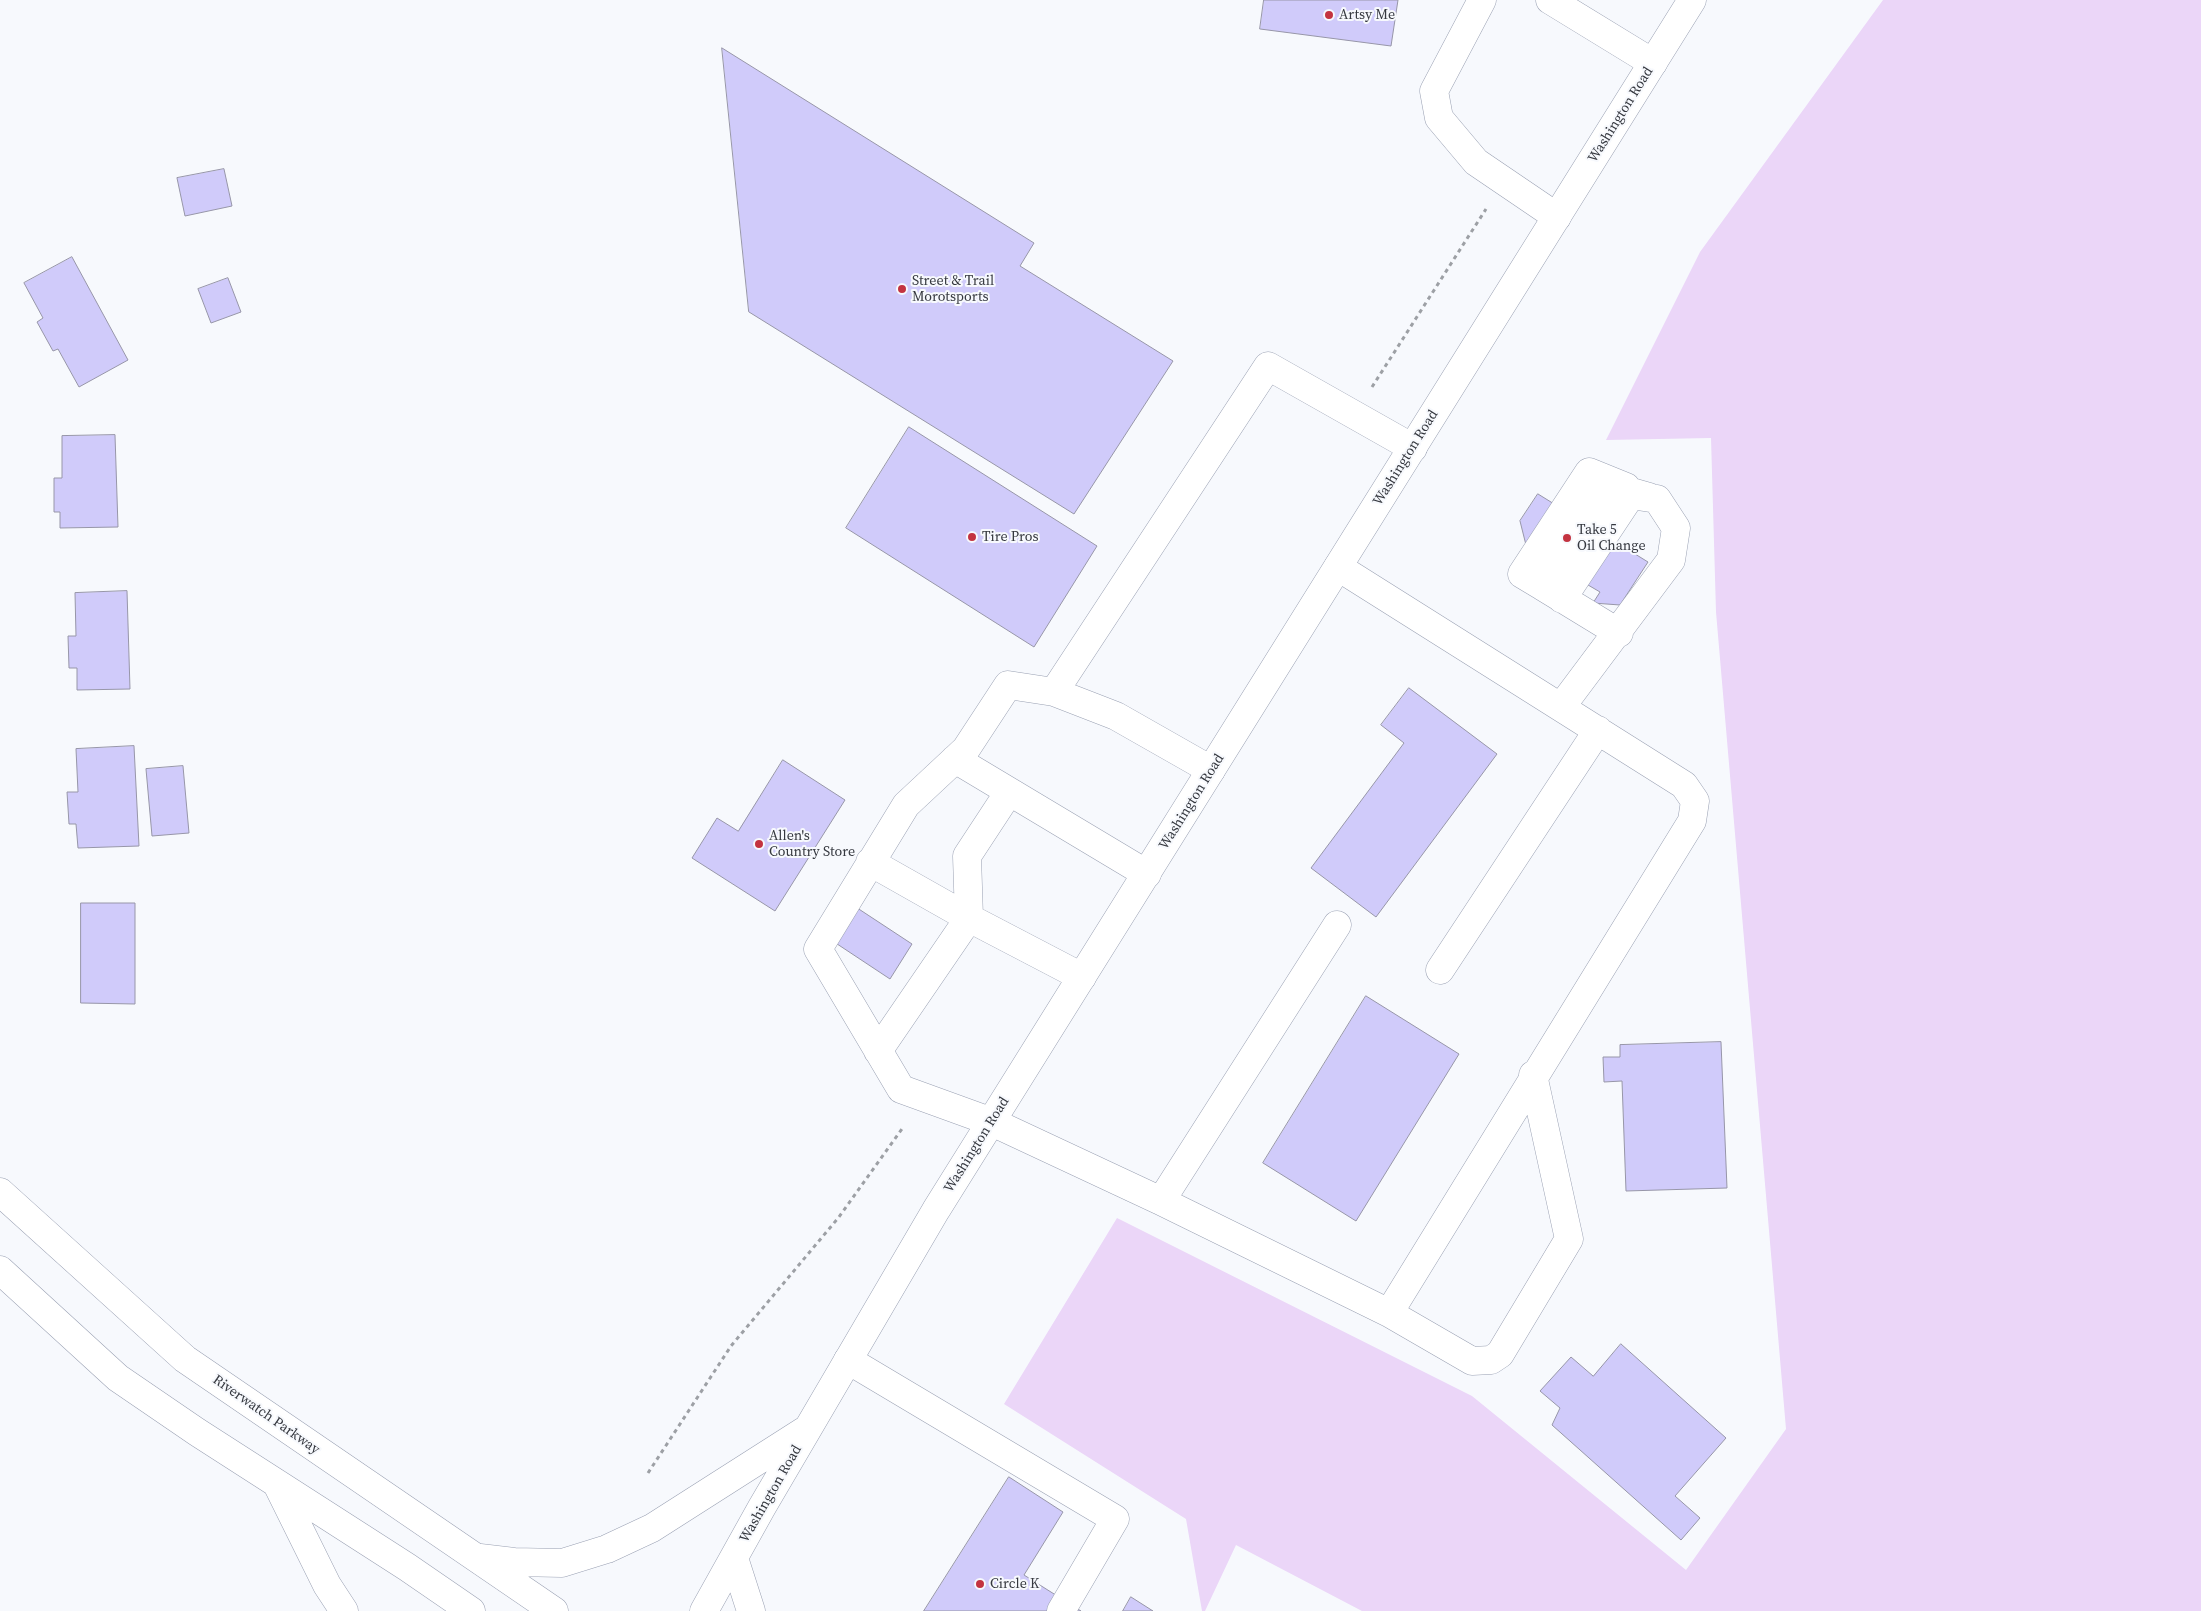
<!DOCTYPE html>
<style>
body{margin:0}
canvas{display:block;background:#f7f9fd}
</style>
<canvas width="2201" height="1611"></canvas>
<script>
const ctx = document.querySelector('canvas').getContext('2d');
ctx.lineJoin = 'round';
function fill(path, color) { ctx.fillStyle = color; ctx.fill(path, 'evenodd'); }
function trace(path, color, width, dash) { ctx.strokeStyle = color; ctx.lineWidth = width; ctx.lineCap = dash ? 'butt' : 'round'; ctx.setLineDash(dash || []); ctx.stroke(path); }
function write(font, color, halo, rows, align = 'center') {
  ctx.font = font + ' "Source Serif 4",serif'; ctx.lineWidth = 4; ctx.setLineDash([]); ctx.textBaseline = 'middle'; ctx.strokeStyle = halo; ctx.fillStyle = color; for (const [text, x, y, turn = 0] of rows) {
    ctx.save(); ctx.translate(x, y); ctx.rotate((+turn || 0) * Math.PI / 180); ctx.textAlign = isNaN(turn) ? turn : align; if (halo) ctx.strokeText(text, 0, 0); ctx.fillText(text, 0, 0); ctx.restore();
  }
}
fill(new Path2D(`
 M1883,0H2201V1611H1362L1236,1545L1205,1611H1202L1186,1519L1004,1404L1117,1218L1472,1396L1686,1570L1786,1429L1716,612L1711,438L1606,440L1700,252Z`), '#ebd6f8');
const building = new Path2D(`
 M1264,0H1398L1391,46L1260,29Z
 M722,48L1034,243L1020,266L1173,361L1074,514L749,312Z
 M224,169L232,206L185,216L177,178Z
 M72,257L128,360L79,387L58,349L53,351L37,322L43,318L24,283Z
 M228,278L241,312L211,323L198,289Z
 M909,427L1097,546L1034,647L846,528Z
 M115,435L118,527L60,528V512H54V478H62V436Z
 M1538,494L1648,562L1620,605L1593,603L1600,592L1537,555L1531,565L1520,521Z
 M127,591L130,689L77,690V668H69L68,636H76L75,593Z
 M1409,688L1497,754L1376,917L1311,868L1404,743L1381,725Z
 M134,746L139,846L78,848L76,824H69L67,792H78L76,749Z
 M783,760L845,800L775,911L692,858L717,818L738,831Z
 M183,766L189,833L152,836L146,769Z
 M839,896L912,944L890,979L816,930Z
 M81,903H135V1004L81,1003Z
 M1366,996L1459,1054L1356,1221L1263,1163Z
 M1721,1042L1727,1188L1626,1191L1622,1081L1604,1082L1603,1057H1620V1045Z
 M1621,1344L1726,1438L1675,1496L1700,1518L1681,1540L1552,1425L1560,1408L1540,1391L1571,1357L1593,1376Z
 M1009,1477L1063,1512L1024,1575L1081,1611H924Z
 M1131,1597L1153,1611H1123Z`);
fill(building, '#d0cbfa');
trace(building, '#9796a8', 1);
const minor = new Path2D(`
 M1482,0L1434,91L1439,118L1476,162L1557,217
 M1550,0L1653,63
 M1413,448L1268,366L1054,692L1008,685L966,749L906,805L818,949L901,1089L992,1122L1161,1201L1389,1313L1472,1361L1491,1360L1500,1354L1569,1239L1533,1075
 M1338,567L1684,785L1695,801L1692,821L1389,1313
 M1542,586L1522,574L1589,472L1626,487
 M1619,633L1542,586L1607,485L1649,497
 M1054,692L1116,716L1211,770
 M1561,707L1671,560L1676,528L1657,499L1631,495L1562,599
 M955,759L1147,874
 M870,862L969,918L1082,977
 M1440,970L1598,730
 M878,1051L969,918L967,856L1009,792
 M1161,1201L1337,925
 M848,1360L1115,1519L1061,1611`);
const major = new Path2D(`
 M0,1192L185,1359L554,1611
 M0,1270L118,1378L197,1432L407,1567L471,1611
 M277,1484L327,1585L344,1611
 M480,1558L514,1562L562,1563L607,1549L652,1528L804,1431
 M734,1558L751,1611
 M704,1611L762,1507L936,1210L1692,0`);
trace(minor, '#9aa1b3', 29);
trace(major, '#9aa1b3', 29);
trace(new Path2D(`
 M1372,387L1486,209
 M648,1473L731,1346L839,1217L904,1126`), '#9da0a5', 3, [4, 4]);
trace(minor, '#fff', 28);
trace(major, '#fff', 28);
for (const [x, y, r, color] of [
 [1329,15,5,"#c33340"],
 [902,289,5,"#c33340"],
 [972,537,5,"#c33340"],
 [1567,538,5,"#c33340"],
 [759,844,5,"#c33340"],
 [980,1584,5,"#c33340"]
]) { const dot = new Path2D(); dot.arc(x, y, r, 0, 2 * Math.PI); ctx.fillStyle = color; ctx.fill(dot); trace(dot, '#f7f9fd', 2); }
write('14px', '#35383f', '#f7f9fd', [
 ["Artsy Me",1339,15],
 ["Street & Trail",912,281],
 ["Morotsports",912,297],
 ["Take 5",1577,530],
 ["Oil Change",1577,546],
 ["Tire Pros",982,537],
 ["Allen's",769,836],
 ["Country Store",769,852],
 ["Circle K",990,1584]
], 'left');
write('14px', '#35383f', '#f7f9fd', [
 ["Washington Road",1621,115,-58],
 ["Washington Road",1406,458,-58],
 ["Washington Road",1192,802,-58],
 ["Washington Road",977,1145,-58],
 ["Riverwatch Parkway",266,1415,35],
 ["Washington Road",771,1494,-60]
]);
</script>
